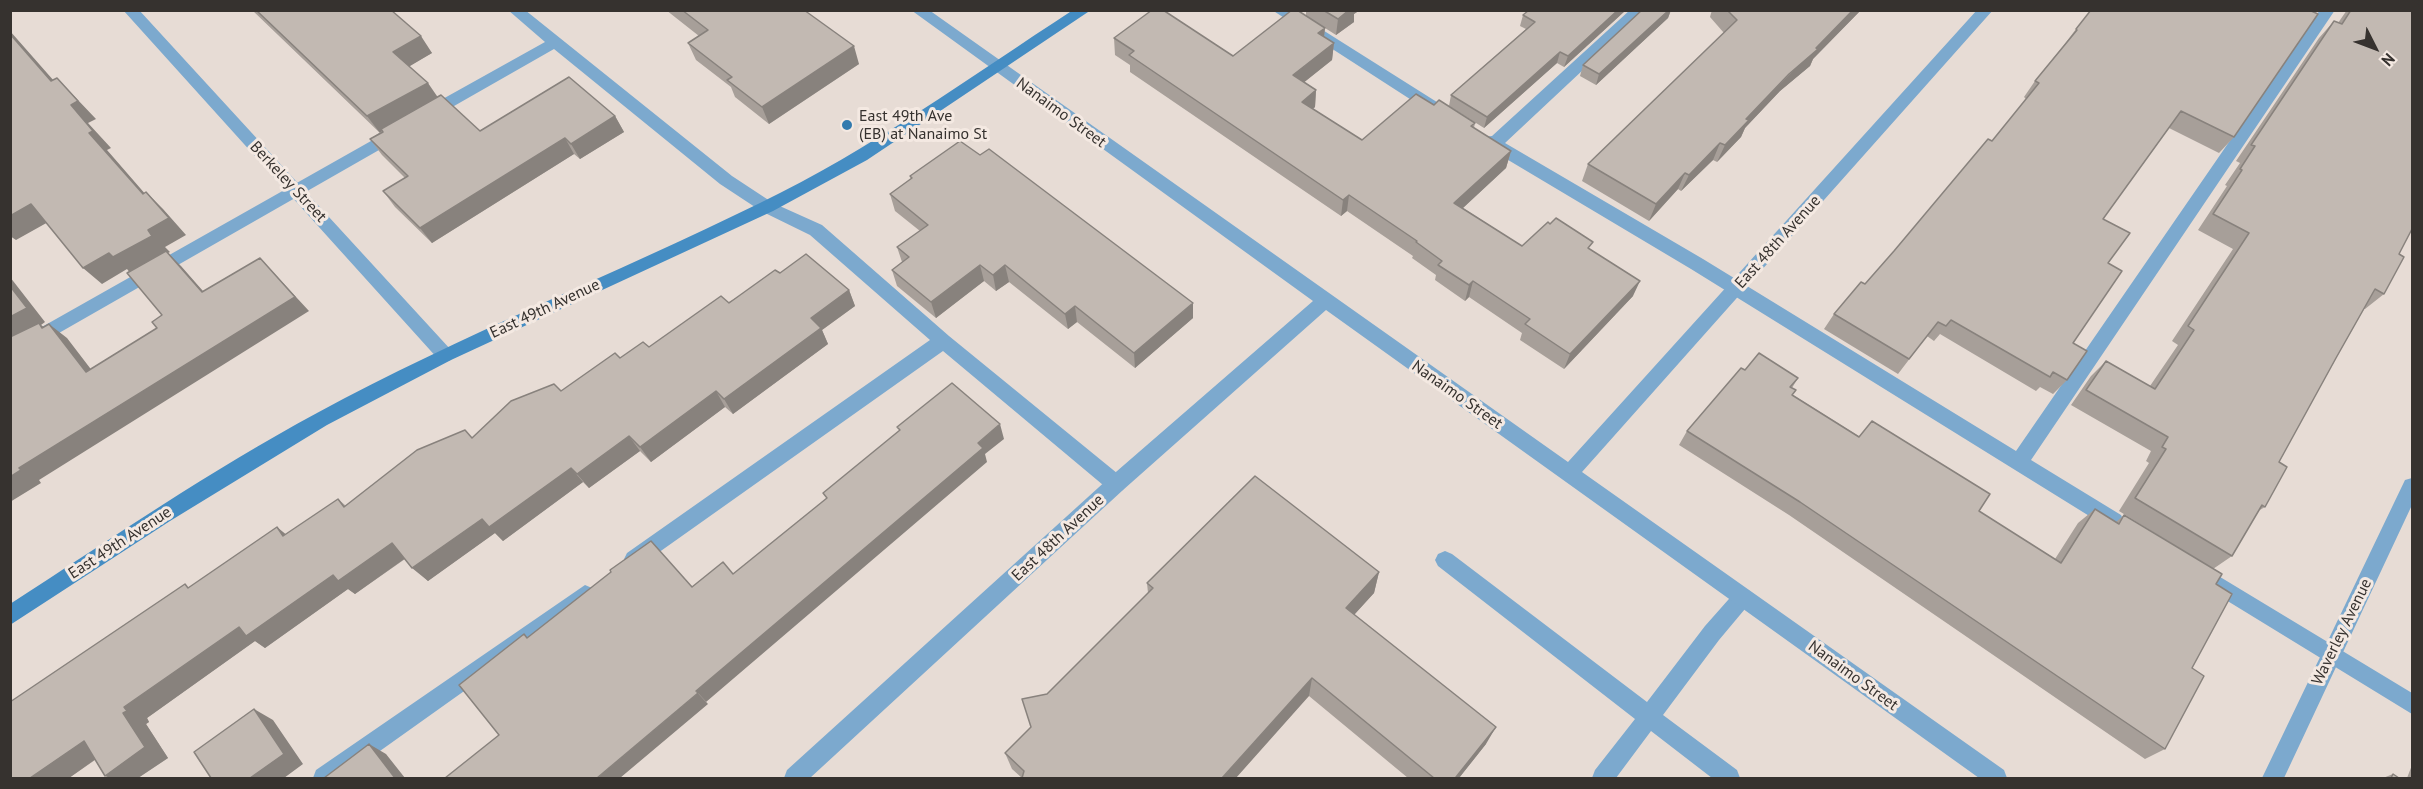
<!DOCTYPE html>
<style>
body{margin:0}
#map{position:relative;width:2423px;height:789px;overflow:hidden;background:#e7dcd5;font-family:"PT Sans",sans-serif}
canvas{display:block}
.frame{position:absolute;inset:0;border:12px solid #36322f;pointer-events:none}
.north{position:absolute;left:2345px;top:18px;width:60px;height:60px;-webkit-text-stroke:4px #f4e9e2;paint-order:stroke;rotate:132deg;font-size:16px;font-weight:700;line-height:24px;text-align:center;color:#36322f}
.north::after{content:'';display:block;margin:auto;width:21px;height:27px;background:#36322f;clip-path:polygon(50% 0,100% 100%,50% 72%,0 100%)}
</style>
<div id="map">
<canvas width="2423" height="789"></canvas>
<div class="frame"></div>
<div class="north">N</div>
</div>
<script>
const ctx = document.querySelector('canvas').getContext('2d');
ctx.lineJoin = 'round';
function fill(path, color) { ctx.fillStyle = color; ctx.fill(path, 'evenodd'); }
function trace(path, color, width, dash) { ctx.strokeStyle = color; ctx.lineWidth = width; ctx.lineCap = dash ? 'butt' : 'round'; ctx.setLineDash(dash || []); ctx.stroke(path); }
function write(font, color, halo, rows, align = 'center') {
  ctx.font = font + ' "PT Sans",sans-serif'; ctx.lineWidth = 6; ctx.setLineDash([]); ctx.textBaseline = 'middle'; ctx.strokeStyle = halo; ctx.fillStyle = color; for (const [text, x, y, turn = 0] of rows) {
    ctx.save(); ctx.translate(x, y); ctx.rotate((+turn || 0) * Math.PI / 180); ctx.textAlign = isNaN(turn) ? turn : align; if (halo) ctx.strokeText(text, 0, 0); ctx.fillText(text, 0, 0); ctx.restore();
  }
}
fill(new Path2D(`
 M508,10H525L732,176L773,203L822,225L949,336L1123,478L1125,484L1123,490L1116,492L1109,490L943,351L641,565L634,568L627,565L624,559L627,553L930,340L810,235L761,211L720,184L554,49L433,118H423L420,114L423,110L545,42Z
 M1272,10H1291L1440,104L1443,108L1440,112H1430Z
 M1630,10H1647L1505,143L1703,259L2016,451L2320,10H2335L2031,460L2121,515L2124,521L2121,527L2114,530L2107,527L1691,269L1483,145L1481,141L1483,137L1492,136Z
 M394,128L400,130L402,134L400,138L10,361V345Z
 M1445,551L1452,554L1647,702L1705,626L1736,591L1743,588L1750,591L1753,597L1750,603L1719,640L1663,715L1737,770L1740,778H1712L1651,731L1616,778H1592L1595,770L1635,719L1438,566L1435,560L1438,554Z
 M2197,563L2412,693V714L2190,578L2187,572L2190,566Z
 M585,585L592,588L595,594L592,600L342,778H313L316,770Z`), '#7ca9ce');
fill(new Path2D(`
 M123,10H139L451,350L454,355L451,360L445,362L439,360Z
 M911,10H929L1568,462L1977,10H1993L1582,472L2004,770L2007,778H1979L1326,310L1123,490L810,778H784L787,770L1109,478L1313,301Z
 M2412,478V505L2284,778H2262L2405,480Z`), '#7ca9ce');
fill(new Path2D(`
 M1073,10H1091L867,160L773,211L451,360L327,425L170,521L10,625V604C111,539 211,470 317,413C461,335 613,275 760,203C870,150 970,77 1073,10Z`), '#458dc3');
fill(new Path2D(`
 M252,10H391L432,53L409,66L437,97L480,131L615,116L624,132L580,159L574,154L432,243L395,207L383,191L405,178L382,155L370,139L382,131L380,133Z
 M666,10H804L859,64L769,124L735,97L731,87L696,60L688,43L699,36Z
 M1303,10H1360L1354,14V22L1336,35L1325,28L1324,37L1334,43L1332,60L1304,82L1316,90L1315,107L1313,109L1362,140L1434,105L1475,123L1474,128L1511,151L1506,168L1463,208L1522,246L1591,250L1633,296L1564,369L1520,340L1522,333L1469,297L1465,301L1435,280L1436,275L1412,258L1413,256L1347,211L1341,216L1130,72V65L1115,55L1114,38L1233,56L1306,16V12Z
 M1626,10L1564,67L1557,63L1484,128L1449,106L1451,95L1526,29L1520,26L1523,15Z
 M1642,10H1671L1668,18L1596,85L1580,76L1583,65Z
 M1712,10H1861L1813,59L1810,66L1780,91L1745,128L1741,137L1717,162L1713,160L1681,191L1678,189L1649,221L1582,181L1588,164L1724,33L1710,17Z
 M2347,10H2412L2399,254L2384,294L2365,309H2364L2336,358L2279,462L2265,507L2258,511L2232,556L2213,569L2119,511L2149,463L2146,461L2151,451L2071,405L2091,376L2106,361L2150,386L2178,345L2172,341L2233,249L2198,230L2227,186L2225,185L2240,163L2236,161L2319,38L2334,21L2338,23Z
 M2076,29L2234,137L2219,153L2169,128L2103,219L2108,263L2073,343L2067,380L2053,394L2040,387L2036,391L1940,334L1934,341L1927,336L1898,374L1824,329L1834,314L1865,284L1992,141L2026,99L2024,97L2035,81L2064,45Z
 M910,176L1193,318L1135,368L1077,322L1068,329L1009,282L996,291L984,281L936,318L897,286L892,270L902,262L897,247L920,231L895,211L890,194L911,179Z
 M780,273L849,290L855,306L822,330L828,344L733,414L725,407L651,462L640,451L589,488L583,482L503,541L495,533L428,581L405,559L355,594L348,589L265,648L255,641L147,718L149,722L146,724L168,758L138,778H111L105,776L95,760L69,778H10L189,587L286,535L338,499L346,506L561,391L620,358L649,347Z
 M1798,378L1792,388L1793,395L2055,559L2078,523L2095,509L2116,522L2124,515L2216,584L2192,668L2165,749L2145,759L1789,515L1679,445L1687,431Z
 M1379,572L1374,593L1354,615L1486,744L1459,778H1408L1309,696L1022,778L1012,769L1005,753L1031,727L1047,694L1148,593L1147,583Z
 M2412,765V778H2407Z
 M2393,774L2399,778H2383Z`), '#a79f99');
fill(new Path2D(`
 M1349,10H1360L1354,14V22L1336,35L1338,19Z
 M1618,10H1626L1564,67L1568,56Z
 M1669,10H1671L1668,18L1596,85L1599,74Z
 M1853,10H1861L1813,59L1810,66L1780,91L1745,128L1741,137L1717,162L1725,145L1746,119Z
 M1325,28L1323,45L1318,33Z
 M10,31L69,98L51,81L10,34Z
 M421,36L432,53L405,69L393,52Z
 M1334,43L1332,60L1292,92L1293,75Z
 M854,46L859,64L769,124L762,107Z
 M1560,52L1557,63L1484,128L1487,117Z
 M57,78L96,119L88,123L111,148L107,150L160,211L143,194L89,133L71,105Z
 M428,83L439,99L381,129L382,131L380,133L367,116Z
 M1316,90L1315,107L1301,118L1302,102Z
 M615,116L624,132L580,159L571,144Z
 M565,138L574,154L432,243L420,228Z
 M1720,143L1713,160L1681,191L1689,175Z
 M1511,151L1506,168L1451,219L1454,203Z
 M1685,173L1678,189L1649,221L1656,204Z
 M146,192L163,209L186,235L165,247L170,252L168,253L181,266L217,307L131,274L127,269L102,284L83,268L148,230Z
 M1349,195L1347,211L1341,216L1343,200Z
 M31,204L50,221L16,240L10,236V216Z
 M260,258L309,311L39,480L41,483L10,502V477L19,468Z
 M980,265L984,281L936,318L931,302Z
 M1005,265L1009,282L996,291L993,275Z
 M10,277L45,322L41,325L57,337L10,342Z
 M1473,281L1469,297L1465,301L1469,285Z
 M1640,281L1633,296L1564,369L1570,354Z
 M849,290L855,306L822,330L828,344L733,414L724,399L811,318Z
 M1193,303V318L1135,368L1134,353Z
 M1075,306L1077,322L1068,329L1065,314Z
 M49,324L67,338L103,385L86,372Z
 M716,391L725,407L651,462L640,447Z
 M1000,424L1004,439L985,454L987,462L706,702L696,691L978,443Z
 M629,436L640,451L589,488L577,474Z
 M571,468L583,482L503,541L495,533L428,581L412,568L482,519Z
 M277,527L294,541L283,536Z
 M392,543L407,557L355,594L348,589L265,648L255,641L147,718L149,722L146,724L168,758L138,778H111L105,776L124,707L239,627Z
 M1379,572L1374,593L1342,628L1346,608Z
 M1312,678L1309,696L1236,778H1222Z
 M698,693L708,704L620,778H597Z
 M254,709L273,720L303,764L284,778H250Z
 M1496,727L1486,744L1459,778H1455Z
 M84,741L107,751L69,778H30Z
 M369,744L386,754L405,778H395Z`), '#88827d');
const building = new Path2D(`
 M256,10H391L421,36L393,52L428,83L367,116Z
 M682,10H804L854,46L762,107L727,80L732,77L688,43L708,30Z
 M1152,10H1163L1233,56L1292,10H1297L1325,28L1318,33L1334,43L1293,75L1316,90L1302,102L1362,140L1416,94L1434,105L1439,100L1475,123L1471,126L1511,151L1454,203L1522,246L1548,222L1550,224L1556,218L1593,242L1588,248L1640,281L1570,354L1525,324L1530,319L1473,281L1469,285L1438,265L1442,261L1416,242L1417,241L1349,195L1343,200L1129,55L1134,51L1114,38Z
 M1323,10H1349L1338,19Z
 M1529,10H1618L1568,56L1560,52L1487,117L1451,95L1535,22L1523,15Z
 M1642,10H1669L1599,74L1583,65Z
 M1727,10H1853L1816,48L1818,49L1789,74L1746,119L1749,120L1725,145L1720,143L1689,175L1685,173L1656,204L1588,164L1737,20Z
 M2091,10H2309L2318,14L2234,137L2181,111L2103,219L2130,233L2108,263L2122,271L2073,343L2087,351L2067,380L2053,372L2050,377L1951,320L1946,326L1938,322L1909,359L1834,314L1861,282L1865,284L1894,251L1988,139L1992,141L2039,83L2035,81L2077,30L2076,29Z
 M2351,10H2412V229L2399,254L2404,257L2384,294L2375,289L2336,358L2279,462L2287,467L2265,507L2262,505L2232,556L2135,498L2166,449L2162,447L2168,437L2086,390L2106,361L2155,389L2194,330L2188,326L2249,233L2213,214L2242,170L2240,169L2255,146L2251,145L2334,21L2342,24Z
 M10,34L51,81L57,78L78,101L71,105L93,131L89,133L143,194L146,192L169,218L148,230L152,236L113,257L109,253L83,268L31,204L10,216Z
 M569,77L615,116L571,144L565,138L420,228L383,191L408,176L370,139L383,132L381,129L441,95L480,131Z
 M960,141L980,155L989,149L1193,303L1134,353L1075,306L1065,314L1005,265L993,275L980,265L931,302L892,270L909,257L897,247L928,225L890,194L912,178L910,176Z
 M166,251L202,292L260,258L295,297L19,468L21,470L10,477V337L39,323L42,328L49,324L86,372L157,328L152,322L162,315L127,273Z
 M806,254L849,290L811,318L821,328L724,399L716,391L640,447L629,436L577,474L571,468L489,527L482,519L412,568L392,543L338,581L333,575L246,636L239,627L124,707L127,711L123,713L145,747L105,776L84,741L30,778H10V702L185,584L188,588L277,527L283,536L338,499L344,507L417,450L465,430L472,438L511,401L554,384L561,391L615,353L620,358L643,342L649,347L721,296L729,303L775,270L780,273Z
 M10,286L27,308L10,317Z
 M1759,353L1798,378L1790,387L1796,390L1792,395L1859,437L1872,421L1990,494L1979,511L2061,563L2095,509L2119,524L2124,515L2222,574L2216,584L2232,594L2192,668L2204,676L2165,749L1800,502L1687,431L1741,368L1745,370Z
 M952,383L1000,424L978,443L983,448L696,691L698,693L597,778H445L499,735L459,685L524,634L527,638L611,572L610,570L651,541L692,587L723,562L733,574L827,498L823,493L900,430L897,427Z
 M1255,476L1379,572L1346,608L1496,727L1456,777L1458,778H1434L1312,678L1222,778H1022L1024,771L1005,753L1031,727L1022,699L1047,694L1153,588L1147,583Z
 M254,709L284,754L250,778H211L194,752Z
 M369,744L395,778H324Z
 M2393,774L2399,778H2391Z`);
fill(building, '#c2b9b2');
trace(building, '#88827d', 1.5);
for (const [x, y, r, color] of [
 [847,125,6,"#327aae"]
]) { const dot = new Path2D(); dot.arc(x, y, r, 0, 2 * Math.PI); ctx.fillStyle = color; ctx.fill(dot); trace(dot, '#f4e9e2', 2); }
write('16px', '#36322f', '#f4e9e2', [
 ["Nanaimo Street",1061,113,36],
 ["Berkeley Street",288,182,47],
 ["East 48th Avenue",1778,242,-48],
 ["East 49th Avenue",545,309,-25],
 ["Nanaimo Street",1457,395,35],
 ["East 48th Avenue",1058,538,-43],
 ["East 49th Avenue",120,543,-33],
 ["Waverley Avenue",2342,632,-64],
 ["Nanaimo Street",1853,676,36]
]);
write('16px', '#36322f', '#f4e9e2', [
 ["East 49th Ave",859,116],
 ["(EB) at Nanaimo St",859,134]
], 'left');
</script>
